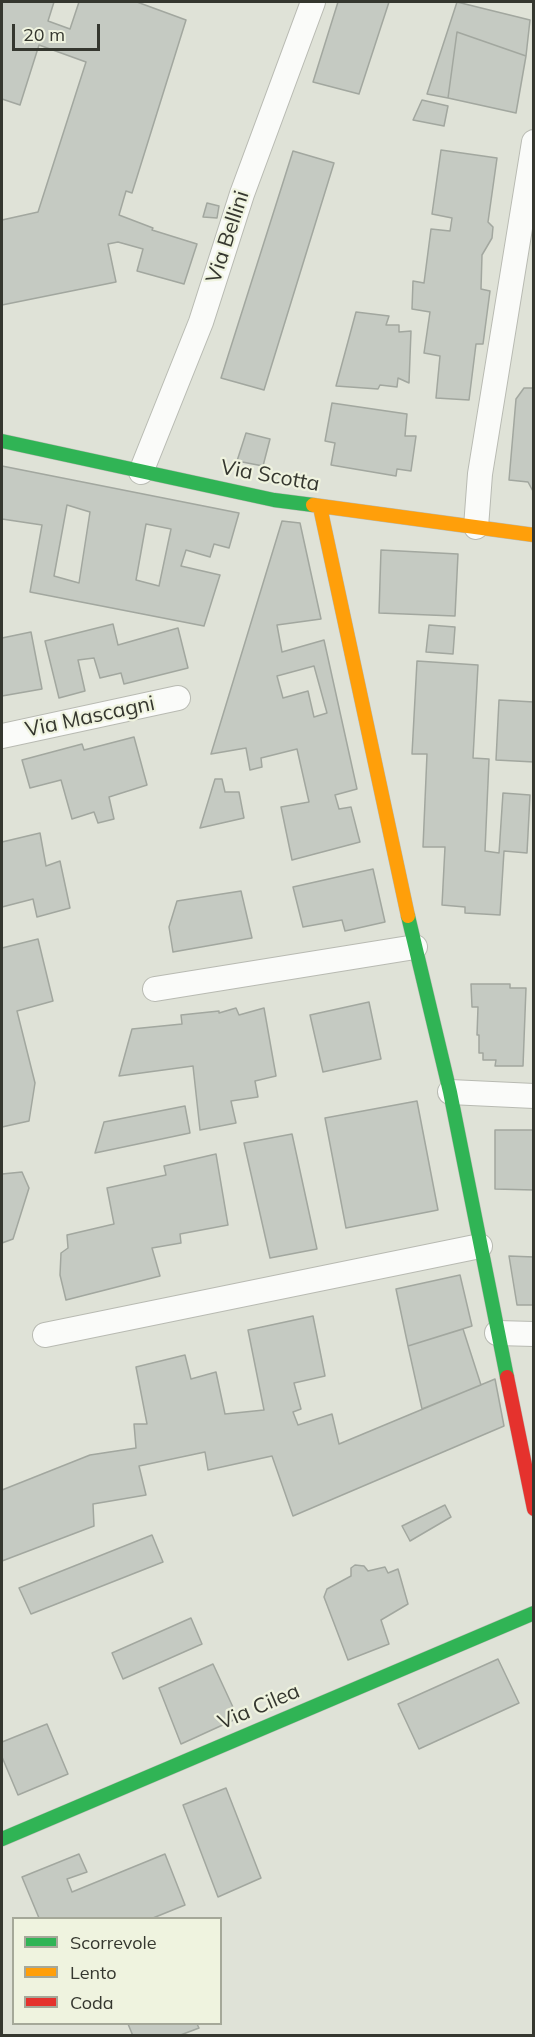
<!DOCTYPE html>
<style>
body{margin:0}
#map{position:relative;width:535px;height:2037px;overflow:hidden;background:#dfe2d7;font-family:Mulish,sans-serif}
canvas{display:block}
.frame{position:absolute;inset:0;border:3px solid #35372f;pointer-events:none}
.legend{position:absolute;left:12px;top:1917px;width:210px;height:108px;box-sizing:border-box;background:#eff3df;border:2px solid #a5a899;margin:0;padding:8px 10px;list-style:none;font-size:18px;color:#35372f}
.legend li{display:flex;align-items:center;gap:12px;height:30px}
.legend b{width:30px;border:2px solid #a5a899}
.scale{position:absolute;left:12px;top:24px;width:88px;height:27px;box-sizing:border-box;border:3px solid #35372f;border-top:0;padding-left:8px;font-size:18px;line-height:21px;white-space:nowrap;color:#35372f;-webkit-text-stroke:4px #eff3df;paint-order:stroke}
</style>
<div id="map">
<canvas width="535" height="2037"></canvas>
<div class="frame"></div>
<ul class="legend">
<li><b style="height:8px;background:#30b455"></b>Scorrevole</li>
<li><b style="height:8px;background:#ff9f0a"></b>Lento</li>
<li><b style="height:8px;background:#e5322d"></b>Coda</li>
</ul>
<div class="scale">20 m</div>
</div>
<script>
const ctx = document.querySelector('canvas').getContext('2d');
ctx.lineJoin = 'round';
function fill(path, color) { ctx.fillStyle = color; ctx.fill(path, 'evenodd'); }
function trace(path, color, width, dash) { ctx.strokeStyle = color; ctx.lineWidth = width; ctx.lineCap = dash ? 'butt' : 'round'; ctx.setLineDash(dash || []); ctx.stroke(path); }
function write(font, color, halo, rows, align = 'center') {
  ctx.font = font + ' Mulish,sans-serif'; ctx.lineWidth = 4.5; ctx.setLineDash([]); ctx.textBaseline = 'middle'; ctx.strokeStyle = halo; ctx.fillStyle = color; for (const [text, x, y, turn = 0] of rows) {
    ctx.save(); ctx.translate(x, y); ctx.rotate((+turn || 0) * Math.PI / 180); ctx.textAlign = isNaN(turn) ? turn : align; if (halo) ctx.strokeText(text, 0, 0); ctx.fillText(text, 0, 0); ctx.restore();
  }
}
const building = new Path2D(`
 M2,2H54L48,21L70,29L79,2H137L186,20L132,193L126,191L119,215L153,228L152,230L197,244L184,284L137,271L143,249L118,242L108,244L116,282L2,305V220L38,212L86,62L39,45L20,105L2,99Z
 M338,2H389L359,94L313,82Z
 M457,2L530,20L526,56L457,32L448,98L427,94Z
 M457,32L526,56L516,113L448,98Z
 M422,100L448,106L444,126L413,120Z
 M441,150L497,158L488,222L493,227L492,238L482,255L481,289L490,291L483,344H476L469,400L436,398L440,356L424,353L430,312L412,309L413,281L424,283L431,229L450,231L452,218L432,214Z
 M293,151L334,163L264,390L221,378Z
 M207,203L219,206L217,218L203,217Z
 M356,312L389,316L386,325H399V332L411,331L409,383L398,378L397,387L380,385L378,389L336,386Z
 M524,388H534V493L528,482L509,480L516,399Z
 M332,403L407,414L405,436H416L411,471L397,469L396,476L331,465L335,443L325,441Z
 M246,433L270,439L263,466L237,461Z
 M2,466L239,513L229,548L214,544L210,557L186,550L181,566L220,575L204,626L30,592L42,525L2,519ZM67,505L90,512L79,583L54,576ZM146,524L171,529L159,586L136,580Z
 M282,521L300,523L321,619L277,625L282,652L324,640L357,789L335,795L339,809L351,807L360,842L292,860L281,807L309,802L297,749L261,758L262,767L250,770L246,748L211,754ZM314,666L327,713L314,717L308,691L283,698L277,676Z
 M381,550L458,554L455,616L379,613Z
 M113,624L118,645L178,628L188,668L124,684L121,673L100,678L94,658L78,660L85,691L59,698L45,641Z
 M429,625L455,627L453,654L426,652Z
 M31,632L42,689L2,696V638Z
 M417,661L478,665L473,758L489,759L485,851L499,853L503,793L530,795L527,853L504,851L500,915L465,913V907L442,905L445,847H423L427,754H412Z
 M499,700L534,702V762L496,760Z
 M134,737L147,785L109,797L114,819L98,823L94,812L72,819L61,780L30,788L22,760L82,744L84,750Z
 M215,779H222L225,792H239L244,818L200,828Z
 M40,833L46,866L60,861L70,908L37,917L33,899L2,907V842Z
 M373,869L385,922L345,931L342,920L303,927L293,887Z
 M241,891L252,938L173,952L169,927L177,901Z
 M38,939L53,1001L17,1011L35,1083L29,1121L2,1127V948Z
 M471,984H510V988H526L523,1066H495L496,1060H483V1053H479V1035H477L478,1007H472Z
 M369,1002L381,1059L323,1072L310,1015Z
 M236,1008L239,1015L264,1008L276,1076L255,1081L258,1097L231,1101L236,1123L200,1130L193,1066L119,1076L132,1029L182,1024L181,1015L219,1011V1013Z
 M417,1101L438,1210L346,1228L325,1118Z
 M185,1106L190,1133L95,1153L104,1122Z
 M495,1130H534V1190L495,1189Z
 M292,1134L317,1249L270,1258L244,1143Z
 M216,1154L228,1225L180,1234L181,1243L152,1248L160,1276L66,1300L60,1275L61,1253L68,1248L67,1235L114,1224L107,1188L166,1175L164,1166Z
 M22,1172L29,1188L13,1239L2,1243V1174Z
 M509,1256L534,1257V1305H517Z
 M460,1275L472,1326L408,1346L396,1289Z
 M313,1316L325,1376L294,1383L301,1409L293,1412L298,1425L332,1414L339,1444L495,1379L504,1426L293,1516L272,1456L208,1470L205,1452L139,1466L146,1495L93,1504L94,1526L2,1561V1490L90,1455L136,1448L134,1424H147L136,1367L185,1355L191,1379L216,1372L225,1414L264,1410L248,1330Z
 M463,1329L481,1385L422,1409L408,1346Z
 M445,1505L451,1517L410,1541L402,1526Z
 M152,1535L163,1562L31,1614L19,1588Z
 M355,1565L364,1566L368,1571L385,1567L388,1573L398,1569L408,1604L381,1620L389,1644L348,1660L324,1597L327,1589L351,1576V1568Z
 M191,1618L202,1644L123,1679L112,1653Z
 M498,1659L519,1703L419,1749L398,1704Z
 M213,1664L238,1718L181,1744L159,1688Z
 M47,1724L68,1774L18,1795L2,1757V1742Z
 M226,1788L261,1878L218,1897L183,1805Z
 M79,1854L87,1872L67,1879L72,1892L165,1854L185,1905L153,1918H39L22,1877Z
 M128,2024H197L199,2028L178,2036H133Z`);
fill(building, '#c5cac2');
trace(building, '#a2a79f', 1.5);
const street = new Path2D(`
 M141,472L201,322L242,194L313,2
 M476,527L480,474L534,142
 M2,736L178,698
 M155,989L415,947
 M450,1092L534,1096
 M497,1333L534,1334
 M45,1335L480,1246`);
const fast = new Path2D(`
 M2,441L274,500L313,505
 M408,916L450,1092L507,1377
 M2,1839L534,1613`);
const slow = new Path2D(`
 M313,505L534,535
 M320,507L408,916`);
const jam = new Path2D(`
 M507,1377L534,1509`);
trace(street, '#b8bab2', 26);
trace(fast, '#b8bab2', 15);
trace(slow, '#b8bab2', 15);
trace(jam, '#b8bab2', 15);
trace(street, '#fafbf9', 24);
trace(fast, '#30b455', 14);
trace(slow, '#ff9f0a', 14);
trace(jam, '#e5322d', 14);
write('21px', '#35372f', '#eff3df', [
 ["Via Bellini",228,237,-72],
 ["Via Scotta",270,476,10],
 ["Via Mascagni",90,717,-12],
 ["Via Cilea",259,1707,-23]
]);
</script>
